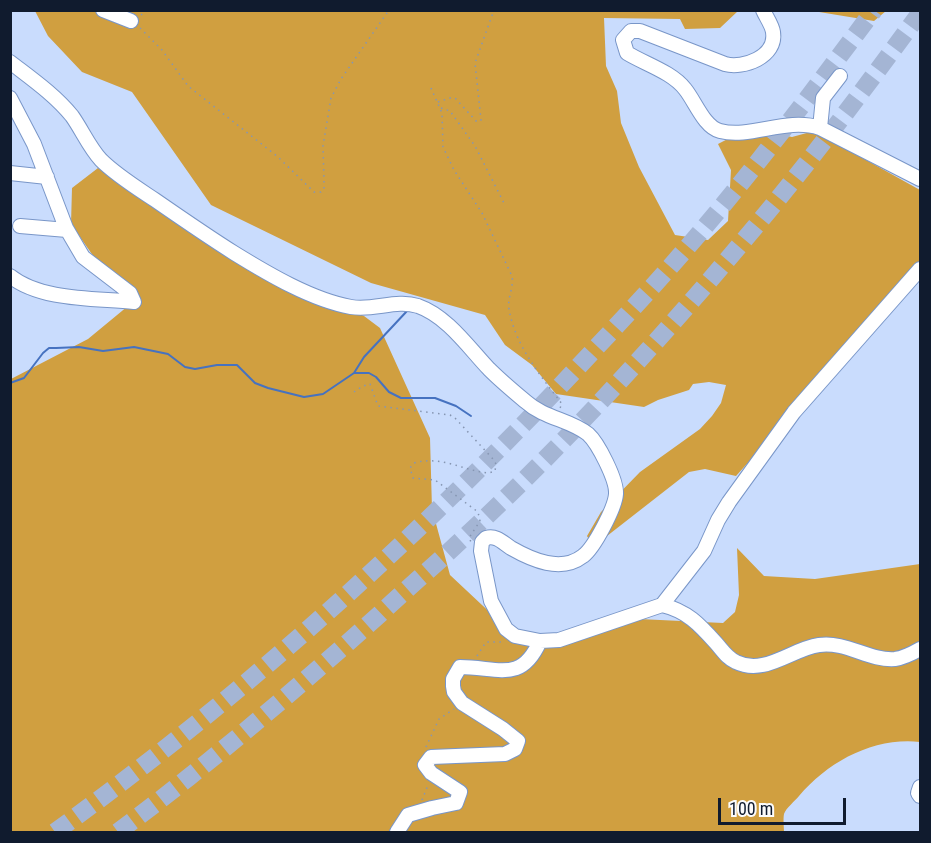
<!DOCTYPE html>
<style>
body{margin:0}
#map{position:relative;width:931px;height:843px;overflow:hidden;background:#c9dcfd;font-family:"Roboto Condensed",sans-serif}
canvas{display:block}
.frame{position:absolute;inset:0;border:12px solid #101b2e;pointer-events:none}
.scale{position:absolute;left:718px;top:798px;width:128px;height:27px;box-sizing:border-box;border:3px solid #101b2e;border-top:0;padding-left:8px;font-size:18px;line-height:21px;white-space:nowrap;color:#101b2e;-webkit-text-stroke:4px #fcfcfc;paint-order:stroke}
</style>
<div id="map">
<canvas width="931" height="843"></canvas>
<div class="frame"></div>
<div class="scale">100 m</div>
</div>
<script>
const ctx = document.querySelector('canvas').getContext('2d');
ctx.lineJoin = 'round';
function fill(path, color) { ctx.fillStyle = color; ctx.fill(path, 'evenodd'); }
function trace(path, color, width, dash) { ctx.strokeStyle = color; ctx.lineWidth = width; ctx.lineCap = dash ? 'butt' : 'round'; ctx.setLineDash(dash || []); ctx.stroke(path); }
fill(new Path2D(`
 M35,11H738L720,28L685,29L680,19L604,18L606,66L617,91L621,123L639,167L675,235L708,240L728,221L731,170L718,144L749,128L792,137L814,131L920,190V271L736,476L705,469L689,472L607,536L591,543L587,536L601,512L640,472L700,429L712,416L721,403L726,385L709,382L693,384L689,390L658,400L644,407L556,394L532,365L505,345L485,315L371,283L211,205L132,92L82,72L48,36Z
 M813,11H886L874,21Z
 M98,168L284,282L364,316L380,328L430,438L432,509L450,575L498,620L528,636L560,641L639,619L723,623L735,612L739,595L737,548L764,576L815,579L920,564V742C874,737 829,761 799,796C795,801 786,808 784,814C783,819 784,827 784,832H11V379L88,339L128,306L71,224L72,188Z`), '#d09f40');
trace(new Path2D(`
 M354,373H369L376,377L389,392L401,398H435L456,406L471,416
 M10,383L24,378L43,353L49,348H56L79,347L103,351L134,347L168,354L185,367L195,369L217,365H237L255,383L268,388L304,397L323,394L354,373L364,357L407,311`), '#4672c0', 2);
trace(new Path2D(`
 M55,832C244,695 419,537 579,366C623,319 667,272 708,223C766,154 820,82 874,10
 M118,832C209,764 295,690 380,614C405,590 432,568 457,544C557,452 651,350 739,246C803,171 862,92 920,13`), '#a4b5d4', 18, [18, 9]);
const minor = new Path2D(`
 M103,10L131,21
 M763,10C766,17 772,25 773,32C777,57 743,69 725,64L640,31H631L623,40L627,53C645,64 672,72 685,89C695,101 704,127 720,131C751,139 786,117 820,128L920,179
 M10,62C32,79 55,95 72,116C82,130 89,147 101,160C116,175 137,188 155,200C181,218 207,236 234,253C268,274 312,300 351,307C374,311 396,299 418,306C447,316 469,348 489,369C500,380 513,391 525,401C545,419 569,419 588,434C598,443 617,480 616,494C615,508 594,548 583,556C561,573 532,560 511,548C503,543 497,535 486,538L482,542L481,551L491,601L506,629L515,636L540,641L559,640L662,605C687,611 699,624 716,643C723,651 727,658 736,662C765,676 791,649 819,645C846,641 869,661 895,659C903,658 913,653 920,649
 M10,98L34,144L66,228L83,257L130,293L134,302C96,298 41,301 10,276
 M820,128L823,98L840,76
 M10,173L47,177
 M20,226L67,230
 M662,605L704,551L718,520L729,502L794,412L920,269
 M920,787L918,793L920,796
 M397,832L408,815L432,808L456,803L460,792L431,773L425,765L431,757L505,754L515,749L518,741L503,729L462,703L454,692L453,686V679L460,667C498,667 521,684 540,641`);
trace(minor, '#7996c8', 16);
trace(new Path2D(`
 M141,15L148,10
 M140,28L162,50L188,86L278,157L314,192H321L324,189V181L323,146L331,98L341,79L389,10
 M431,88L442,113L443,147L454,170L482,213L512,276C514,288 507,298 509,309C515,346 541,376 562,404L560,408
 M438,102L450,98H455L477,122L481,120L475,63L494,10
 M441,108L450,111L475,146L505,205
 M354,392L363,386L370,384L378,406L450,415L455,418L493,459L496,464L495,471L489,473C463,471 442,455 414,463L410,468L413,478L435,480L478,512L480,521L469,538L471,542
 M477,656L486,642H504
 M426,747L439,719L454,709
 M422,800L428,785`), '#8696b2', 1.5, [1.5, 4.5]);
trace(minor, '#fff', 14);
</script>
